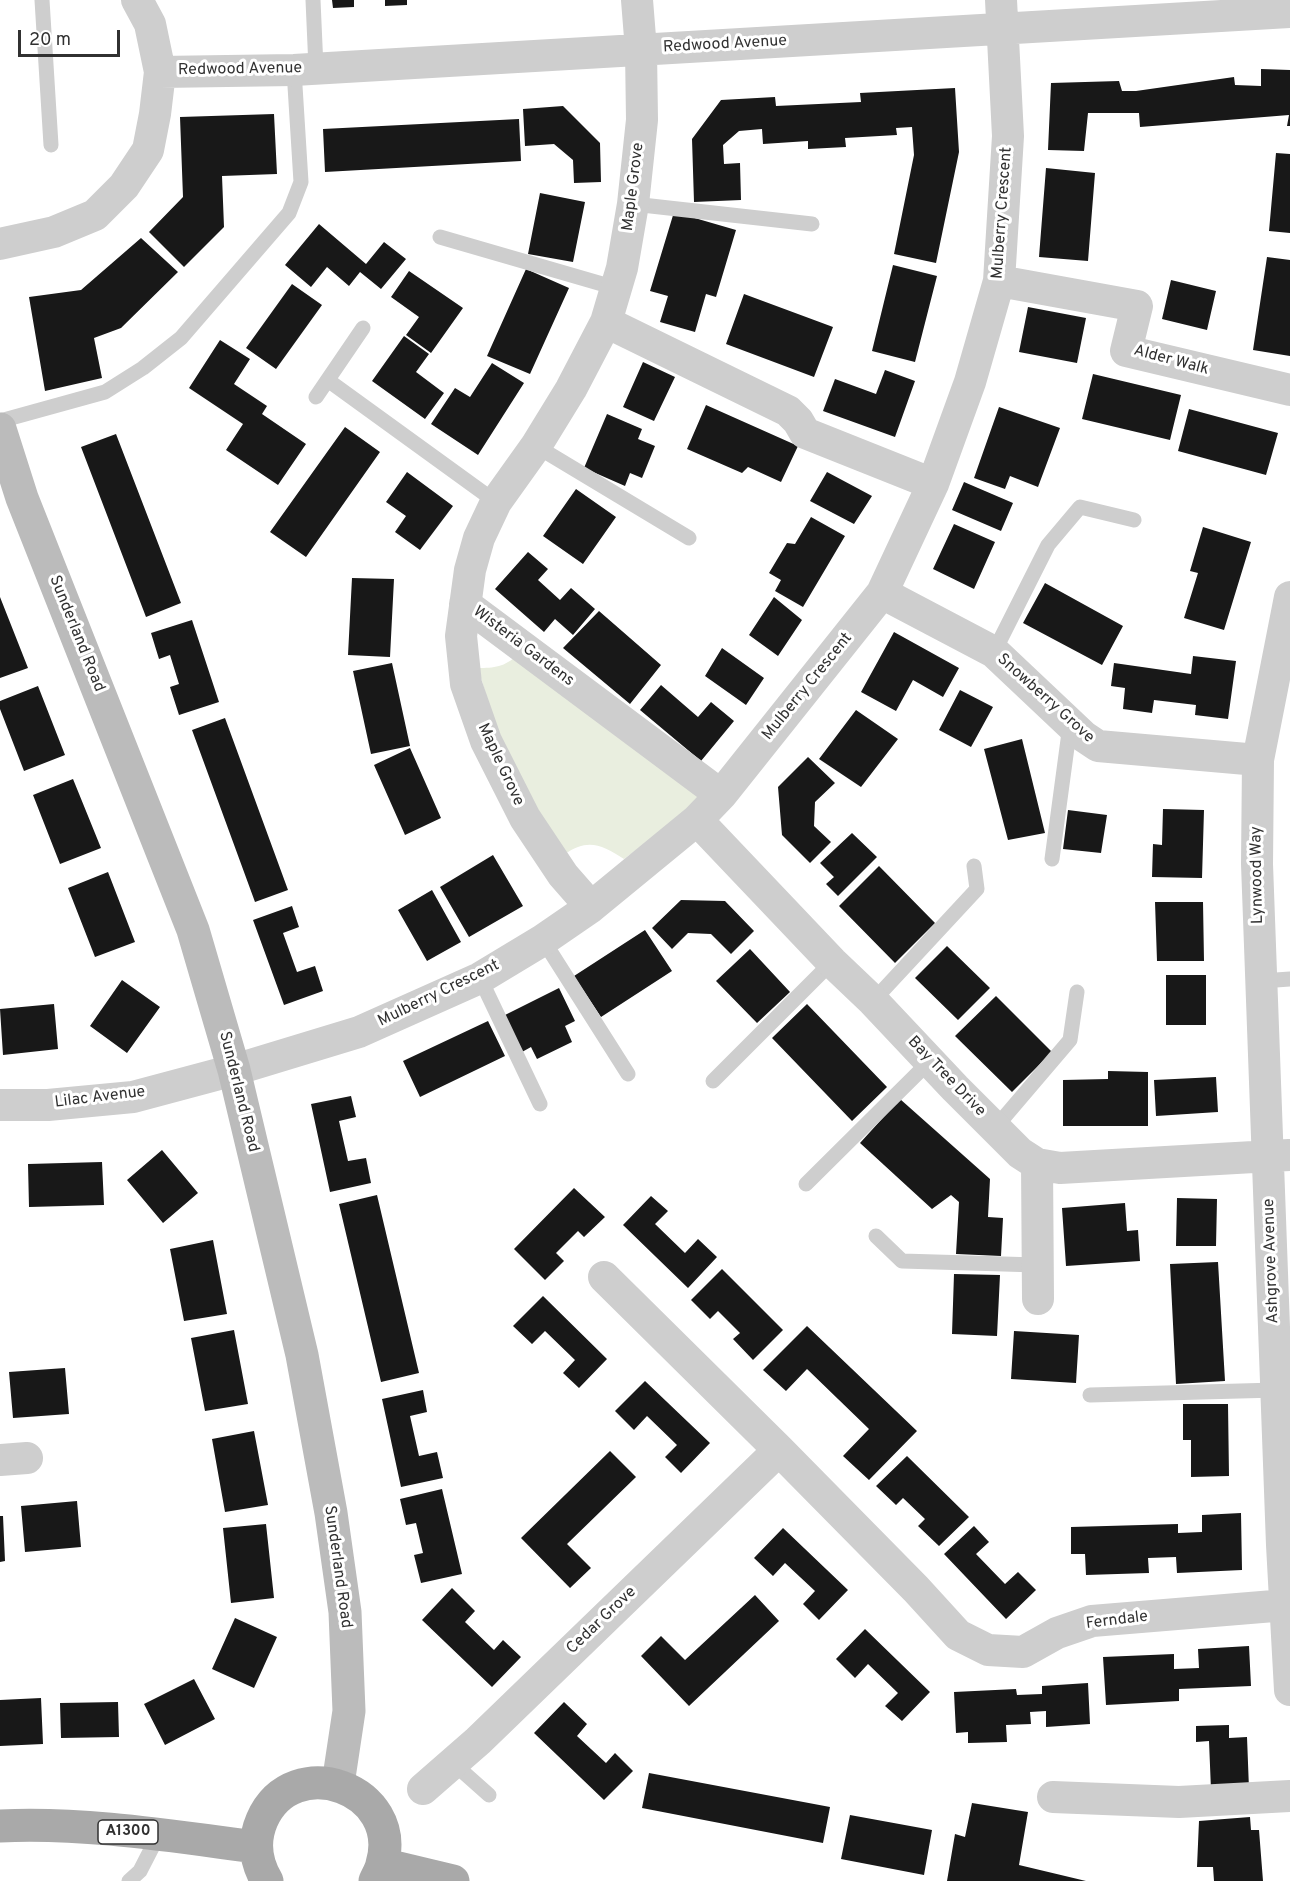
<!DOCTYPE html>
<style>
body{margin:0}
#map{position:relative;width:1290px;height:1881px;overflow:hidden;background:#fff;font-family:Overpass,sans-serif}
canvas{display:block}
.scale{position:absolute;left:18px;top:30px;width:102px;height:27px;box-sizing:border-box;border:3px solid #313131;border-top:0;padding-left:8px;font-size:18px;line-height:21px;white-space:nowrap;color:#313131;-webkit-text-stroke:4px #fff;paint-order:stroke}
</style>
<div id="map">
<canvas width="1290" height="1881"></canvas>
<div class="scale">20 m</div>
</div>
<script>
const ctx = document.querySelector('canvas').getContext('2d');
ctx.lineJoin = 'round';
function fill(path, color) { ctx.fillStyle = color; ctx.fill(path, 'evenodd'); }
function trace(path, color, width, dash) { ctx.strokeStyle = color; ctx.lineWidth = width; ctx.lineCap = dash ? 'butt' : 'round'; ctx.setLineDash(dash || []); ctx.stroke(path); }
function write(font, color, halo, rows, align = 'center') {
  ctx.font = font + ' Overpass,sans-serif'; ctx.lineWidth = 6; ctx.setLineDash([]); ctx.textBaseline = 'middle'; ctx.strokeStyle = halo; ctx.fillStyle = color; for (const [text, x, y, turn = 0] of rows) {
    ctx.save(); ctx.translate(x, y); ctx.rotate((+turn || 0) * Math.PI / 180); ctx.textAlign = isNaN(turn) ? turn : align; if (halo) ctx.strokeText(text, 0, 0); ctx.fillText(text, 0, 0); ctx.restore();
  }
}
fill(new Path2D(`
 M517,655L701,798L687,812L624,859C602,845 588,838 565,854L534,811L502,747L478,668C494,668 505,667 517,655Z`), '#e9eedf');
fill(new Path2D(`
 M332,0H354V7L333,8Z
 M385,0H407V5L385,6Z
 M1261,69L1290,70V126H1287L1289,115L1140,127L1139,113H1088L1084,151L1048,150L1051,83L1119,81L1122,91H1136L1234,77L1235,85L1261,86Z
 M955,88L959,152L936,263L894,254L914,155L912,127L896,128L897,135L845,138L846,147L808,149V141L763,144L762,129L739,131L723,145L724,164L740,163L741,200L694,202L692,139L721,100L775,97L776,106L861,102L860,93Z
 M563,106L600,143L601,182L574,183L573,160L554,144L525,146L523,109Z
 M274,114L277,174L222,176L224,227L184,267L149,232L183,197L180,117Z
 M519,119L521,161L325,172L323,129Z
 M1276,153L1290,154V233L1269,231Z
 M1046,168L1095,173L1088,261L1039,257Z
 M540,193L585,202L573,262L528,254Z
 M674,212L736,230L716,297L706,294L695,332L660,322L668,296L650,291Z
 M319,224L366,264L384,242L406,259L381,289L360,272L349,286L327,267L311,287L285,265Z
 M141,238L178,272L121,328L94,338L102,378L45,391L29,297L81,290Z
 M1267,257L1290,260V356L1253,350Z
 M893,265L937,276L915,362L872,351Z
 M526,269L569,288L530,374L487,356Z
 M409,271L463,308L431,353L406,335L419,317L391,297Z
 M1171,280L1216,291L1207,330L1162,319Z
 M292,284L322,305L276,369L246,348Z
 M744,294L833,327L814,377L726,344Z
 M1028,307L1086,318L1077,363L1019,352Z
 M404,336L429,354L416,372L444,393L425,419L372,381Z
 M220,340L250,359L234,384L267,406L262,414L306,444L278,485L226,450L243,424L189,388Z
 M643,362L675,377L654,421L623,407Z
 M492,363L524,383L478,455L431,424L455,388L470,397Z
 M885,370L915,381L895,437L823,411L835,379L876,394Z
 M1093,374L1181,395L1170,440L1082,419Z
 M706,405L798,446L781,482L748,467L742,473L687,449Z
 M999,407L1060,428L1038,487L1010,476L1005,489L974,478Z
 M1189,409L1278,433L1266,475L1178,451Z
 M607,414L642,429L638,439L655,446L642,478L630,473L625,486L584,468Z
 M345,427L380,452L306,557L270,532Z
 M116,434L181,603L146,617L81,447Z
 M407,472L453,506L420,550L395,532L406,516L386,502Z
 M827,472L872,496L854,524L810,501Z
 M964,482L1013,503L1001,531L952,510Z
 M576,489L616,517L583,564L543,536Z
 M811,517L845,536L803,607L775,591L781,580L769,573L787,543L795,544Z
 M954,524L995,542L974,589L933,569Z
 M1203,527L1251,542L1224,630L1184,618L1198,573L1190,571Z
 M528,552L548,569L538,580L560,600L571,588L595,609L573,635L555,619L544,632L495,589Z
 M352,578L394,579L390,657L348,655Z
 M1045,583L1123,626L1102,665L1023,623Z
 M0,597L28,668L0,678Z
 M774,597L802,620L778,656L749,635Z
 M599,611L661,665L630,704L563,648Z
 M192,620L219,702L179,715L170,687L179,684L170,655L159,659L151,633Z
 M894,632L959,668L943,697L913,680L896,711L861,692Z
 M722,648L764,678L746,705L705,676Z
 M1193,656L1236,661L1228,719L1195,715L1196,705L1154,700L1152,713L1123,709L1125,688L1111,686L1114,663L1191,674Z
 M392,663L410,746L371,754L353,671Z
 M661,685L698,717L711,702L734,721L701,761L640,710Z
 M38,686L65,755L24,771L0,709V701Z
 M960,690L993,707L971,747L939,730Z
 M856,710L898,739L861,787L819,759Z
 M225,718L288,890L255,902L192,730Z
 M1022,739L1045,833L1008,840L984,749Z
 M410,748L441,818L405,835L374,765Z
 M808,757L835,783L815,802L814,826L831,842L810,863L782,835L778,787Z
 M73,779L101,848L60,864L33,795Z
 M1163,809L1204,810L1202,878L1152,877L1153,844L1162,845Z
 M1068,810L1107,815L1101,853L1063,849Z
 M852,833L877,857L838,896L826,884L834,877L820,863Z
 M493,855L523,906L469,937L440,887Z
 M879,866L935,923L895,963L839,906Z
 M108,872L135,942L95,957L68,888Z
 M432,890L461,942L427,961L398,910Z
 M681,900L725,901L754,931L731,954L711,934L688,933L672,949L652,928Z
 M1155,902H1203L1204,961H1157Z
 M292,906L299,927L283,933L297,972L315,966L323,991L284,1005L253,920Z
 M645,930L672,971L601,1017L574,976Z
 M947,946L990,988L958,1020L915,978Z
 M750,949L790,992L757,1023L716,981Z
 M1166,975H1206V1025H1166Z
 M122,980L160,1007L127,1053L90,1026Z
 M559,988L575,1021L565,1026L572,1042L537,1059L531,1047L522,1052L505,1015Z
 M996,996L1052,1052L1012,1092L955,1036Z
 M54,1004L58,1049L3,1055L0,1009Z
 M807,1004L887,1087L852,1121L772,1038Z
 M488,1021L505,1056L420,1097L403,1061Z
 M1108,1071L1148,1072V1126H1063V1080L1108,1079Z
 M1216,1077L1218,1112L1156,1116L1154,1080Z
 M351,1096L356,1117L339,1121L348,1161L366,1158L371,1183L330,1192L311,1104Z
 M900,1099L990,1179L988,1217L1003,1218L1001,1256L956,1254L959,1202L951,1195L932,1209L860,1143Z
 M162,1150L198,1193L163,1223L127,1180Z
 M102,1162L104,1205L29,1207L28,1164Z
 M574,1188L605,1217L584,1237L578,1231L556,1253L564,1261L545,1280L514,1249Z
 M377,1195L419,1373L381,1382L339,1204Z
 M651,1196L668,1211L655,1224L685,1253L698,1239L717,1257L688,1288L623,1225Z
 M1177,1198L1217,1199L1216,1246H1176Z
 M1125,1203L1127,1231L1138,1230L1140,1261L1066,1266L1062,1208Z
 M213,1240L227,1314L184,1321L170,1249Z
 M1218,1262L1225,1381L1176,1384L1170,1264Z
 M722,1269L783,1330L753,1360L733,1339L740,1333L718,1311L710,1319L691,1300Z
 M954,1274L1000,1275L997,1336L952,1334Z
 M543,1296L607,1359L579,1388L563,1373L575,1360L545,1331L532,1344L513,1326Z
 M807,1326L917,1431L869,1480L843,1456L869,1429L807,1369L786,1391L763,1370Z
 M234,1330L248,1404L205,1411L191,1338Z
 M1014,1331L1079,1335L1076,1383L1011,1379Z
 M65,1368L69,1414L13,1418L9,1372Z
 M645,1381L710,1443L681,1473L665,1457L677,1445L647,1416L634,1430L615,1411Z
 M423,1390L427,1412L410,1416L419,1456L437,1452L443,1478L401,1487L382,1399Z
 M1183,1404H1228L1229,1476L1191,1477V1440H1183Z
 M254,1431L268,1505L225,1512L212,1439Z
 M610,1451L636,1477L567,1544L591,1568L570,1588L521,1538Z
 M907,1456L969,1517L939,1546L918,1526L925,1519L903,1498L896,1505L876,1486Z
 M442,1489L462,1574L421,1583L414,1555L423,1553L416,1523L406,1525L400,1499Z
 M77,1501L81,1547L25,1552L21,1506Z
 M1241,1513L1242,1570L1177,1573L1176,1557L1148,1558L1149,1573L1086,1575L1085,1554H1071V1527L1178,1524V1533L1202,1532V1515Z
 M0,1516H3L5,1561L0,1562Z
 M266,1524L274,1598L231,1603L223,1528Z
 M974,1526L989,1542L976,1554L1005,1584L1018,1572L1036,1590L1006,1619L944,1554Z
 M783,1528L848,1590L819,1620L803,1604L815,1591L785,1563L773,1576L754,1558Z
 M452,1588L475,1611L465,1622L494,1650L503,1640L521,1657L492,1687L422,1620Z
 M755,1595L779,1621L689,1706L641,1656L661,1636L685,1660Z
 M235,1618L277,1637L254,1688L212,1669Z
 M865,1629L930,1692L902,1721L885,1706L898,1693L868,1664L855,1678L836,1659Z
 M1249,1646L1251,1686L1179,1689V1701L1106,1705L1103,1657L1174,1654V1669L1199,1668L1198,1649Z
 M194,1679L215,1719L165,1745L144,1704Z
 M1088,1683L1090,1724L1046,1727V1711L1030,1712L1031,1724L1006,1725L1007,1742L968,1743V1732L956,1733L954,1692L1016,1689L1017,1695L1042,1694V1686Z
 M41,1698L43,1744L0,1746V1700Z
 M118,1702L119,1737L61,1738L60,1703Z
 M564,1702L587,1724L577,1736L606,1763L615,1753L633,1771L604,1800L534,1733Z
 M1229,1725V1738L1247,1737L1249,1789L1211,1790L1209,1741L1196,1742V1726Z
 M649,1773L830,1807L823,1843L642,1808Z
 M972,1803L1028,1812L1019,1865L1086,1881H947L955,1834L965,1837Z
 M850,1815L932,1830L924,1875L841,1859Z
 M1250,1817L1251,1830H1259L1263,1881H1214L1213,1867H1197L1199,1821Z`), '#181818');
trace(new Path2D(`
 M42,0L51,145
 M313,0L316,68
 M633,204L812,224
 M440,237L616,288
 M329,381L496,502
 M316,397L363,328
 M0,421L105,392L143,368L181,338L289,213L301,182L294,70
 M536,446L689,538
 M994,652L1048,545L1080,507L1134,520
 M1052,859L1070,725
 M543,940L628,1074
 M480,978L540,1104
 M1262,981L1290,979
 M873,1001L977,889L974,866
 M713,1081L832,962
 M995,1128L1070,1040L1077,992
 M806,1184L930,1061
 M876,1236L902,1261L1037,1265
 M1090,1395L1277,1390
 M453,1763L489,1795
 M129,1881L140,1871L159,1834`), '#cecece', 15);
trace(new Path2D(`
 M160,72L294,70L1290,12
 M0,244L54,232L95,215L124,186L148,150L155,114L160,72L150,24L137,0
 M999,281L1137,306L1126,351L1290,390
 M606,322L788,411L798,421L805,433L933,484
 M882,593L994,652L1083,736L1098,746L1258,760
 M1290,597L1258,760L1257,864L1282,1545L1290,1690
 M465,604L721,795
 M697,820L832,962L873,1001L955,1088L1020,1153L1037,1164L1060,1168L1289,1155
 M591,907L563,875L525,818L486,741L466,684L461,636L470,570L479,538L496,502L536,446L571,389L606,322L622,268L633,204L642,120L641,50L637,0
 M0,1105H48L133,1097L234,1070L359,1032L480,978L543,940L591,907L697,820L721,795L882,593L933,484L970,382L999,281L1008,136L1001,0
 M1037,1164L1038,1299
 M604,1277L779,1450L916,1589L958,1635L988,1650L1023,1652L1057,1633L1092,1621L1286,1605
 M0,1460L27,1458
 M423,1789L478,1741L779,1450
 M1053,1797L1179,1802L1290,1796`), '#cecece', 32);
trace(new Path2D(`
 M0,429L22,498L193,930L234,1070L302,1355L331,1513L345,1612L349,1711L338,1784`), '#bbb', 33);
trace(new Path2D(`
 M0,1826C85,1822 171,1836 256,1847
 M382,1864L453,1881
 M267,1881C255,1861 253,1841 262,1820C293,1749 404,1789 382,1864C381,1870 377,1876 375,1881`), '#a9a9a9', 33);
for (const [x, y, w] of [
 [128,1832,60]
]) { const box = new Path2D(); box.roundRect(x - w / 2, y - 12, w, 24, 4.5); ctx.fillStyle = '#fff'; ctx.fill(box); trace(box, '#313131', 1.5); }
write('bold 15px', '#313131', null, [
 ["A1300",128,1832]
]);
write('16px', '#313131', '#fff', [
 ["Redwood Avenue",725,45,-3],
 ["Redwood Avenue",240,70,-1],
 ["Maple Grove",634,187,-83],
 ["Mulberry Crescent",1003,213,-86],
 ["Alder Walk",1171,361,15],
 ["Sunderland Road",76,634,68],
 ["Wisteria Gardens",523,647,37],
 ["Mulberry Crescent",808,687,-51],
 ["Snowberry Grove",1045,699,42],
 ["Maple Grove",500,765,65],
 ["Lynwood Way",1258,875,-91],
 ["Mulberry Crescent",439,994,-26],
 ["Bay Tree Drive",946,1077,46],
 ["Sunderland Road",238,1092,76],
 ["Lilac Avenue",100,1098,-7],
 ["Ashgrove Avenue",1272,1261,-92],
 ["Sunderland Road",337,1567,82],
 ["Cedar Grove",602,1621,-44],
 ["Ferndale",1117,1621,-7]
]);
</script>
